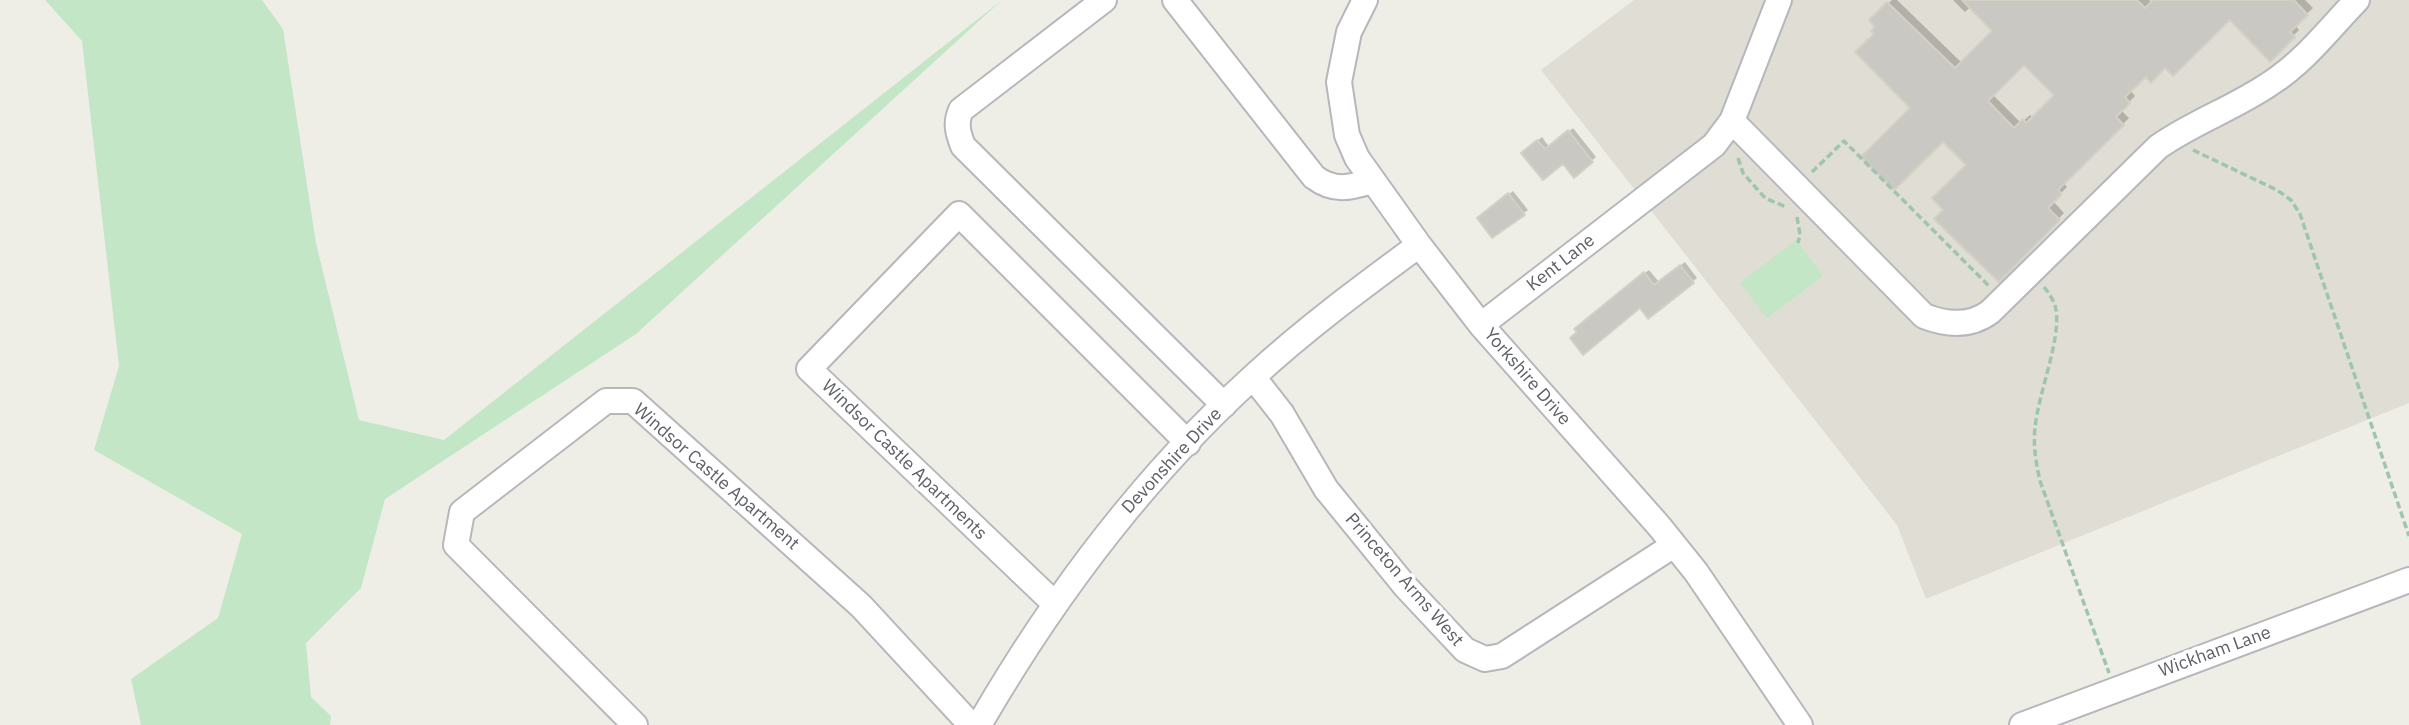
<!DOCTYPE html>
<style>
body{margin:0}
canvas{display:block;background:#efeee6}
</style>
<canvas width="2409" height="725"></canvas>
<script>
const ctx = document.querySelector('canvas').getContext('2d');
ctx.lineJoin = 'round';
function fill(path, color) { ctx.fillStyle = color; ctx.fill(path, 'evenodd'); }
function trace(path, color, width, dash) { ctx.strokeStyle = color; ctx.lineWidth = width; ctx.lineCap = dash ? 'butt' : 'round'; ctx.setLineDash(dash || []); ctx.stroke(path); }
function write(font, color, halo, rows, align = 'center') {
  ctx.font = font + ' "IBM Plex Sans",sans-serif'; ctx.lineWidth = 7; ctx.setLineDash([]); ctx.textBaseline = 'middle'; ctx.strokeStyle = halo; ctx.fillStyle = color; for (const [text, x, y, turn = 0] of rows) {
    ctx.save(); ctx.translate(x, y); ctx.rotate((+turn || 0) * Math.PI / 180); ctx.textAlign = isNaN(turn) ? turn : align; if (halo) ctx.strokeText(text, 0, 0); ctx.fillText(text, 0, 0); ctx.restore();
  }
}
fill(new Path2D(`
 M1634,0H2409V403L1926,599L1897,525L1541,70Z`), '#dfddd4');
fill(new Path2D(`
 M45,0H262L283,29L316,243L359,420L444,440L1002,0L636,334L385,499L361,588L306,643L311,697L331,716L330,725H141L131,679L218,618L242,534L94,450L119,366L82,41Z
 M1796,240L1823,276L1767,318L1740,283Z`), '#c3e6c7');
fill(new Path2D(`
 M1892,0H1897L1962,63L1995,31L1971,6L1965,12L1953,0H2149L2152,3L2156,0H2305L2313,8L2295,25L2299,30L2270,59L2230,18L2165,66L2146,75L2130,90L2135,96L2121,110L2129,118L2063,182L2067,187L2053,201L2064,213L1999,280L1946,209L1968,165L1913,108L1876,34L1878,27L1871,20ZM2024,62L2057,95L2034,118L2030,115L2021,123L1992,94Z
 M1573,128L1596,157L1574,176L1563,162L1527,149L1542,137L1549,147Z
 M1513,191L1528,210L1492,236L1483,215Z
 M1685,262L1697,278L1649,317L1640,306L1579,332L1580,325L1649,270L1659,282Z`), '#0003');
const building = new Path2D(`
 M1962,0H2137L2145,8L2153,0H2294L2308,15L2290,32L2295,37L2270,62L2230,20L2173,76L2165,68L2151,83L2146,77L2125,97L2130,103L2116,117L2124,125L2058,190L2062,194L2048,208L2060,220L1999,282L1934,219L1943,210L1932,198L1966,165L1943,142L1894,190L1861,157L1910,108L1855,52L1874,34L1871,31L1875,27L1869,20L1887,2L1955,68L1992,31ZM2024,65L2054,95L2026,123L2023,119L2014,128L1988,101Z
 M1568,130L1593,162L1574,178L1563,164L1543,180L1521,153L1537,140L1545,149Z
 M1508,193L1525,215L1492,238L1477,218Z
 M1680,265L1694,283L1648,319L1640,308L1583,355L1570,338L1577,332L1574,329L1644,272L1654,285Z`);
fill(building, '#cac8c3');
trace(building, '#d4d0c4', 2);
const minor = new Path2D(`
 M1104,0L961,110C955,123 958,133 963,146L1224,405
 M1175,0L1314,177C1334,192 1349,188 1372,181
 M1365,0L1349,32L1339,82L1347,135L1357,158L1419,245L1481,325L1659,526L1696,572L1800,725
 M1732,121L1924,316C1947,325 1970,327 1990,312L2158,147C2193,122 2235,108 2271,83C2304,62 2330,28 2357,0
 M1481,325L1714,145L1732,121L1779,0
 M1253,377L1282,414L1326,489L1405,586L1465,650L1485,659L1502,656L1674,545
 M1055,604L809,369L959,214L1188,443
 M635,725L456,545L462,512L606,401H633L861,606L971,725
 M979,725C1053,597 1143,477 1253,377C1305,329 1362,287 1419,245
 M2022,725L2409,580`);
trace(minor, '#b6b7bc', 28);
trace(new Path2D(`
 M2193,150L2277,190L2291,200L2300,214L2409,536
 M1738,158L1743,173L1765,198L1786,207
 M1812,172L1844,141L1990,287
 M1797,217L1800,235L1798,243
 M2044,287C2049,293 2055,302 2056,310C2061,340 2038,394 2035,428C2033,446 2036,463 2040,481L2109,673`), '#9dc6ad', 3.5, [7, 3.5]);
trace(minor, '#fff', 24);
write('18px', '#5d6066', '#fff', [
 ["Kent Lane",1561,263,-38],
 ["Yorkshire Drive",1527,377,49],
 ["Windsor Castle Apartments",904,460,44],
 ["Devonshire Drive",1172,461,-47],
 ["Windsor Castle Apartment",716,477,41],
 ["Princeton Arms West",1404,580,49],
 ["Wickham Lane",2215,652,-20]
]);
</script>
